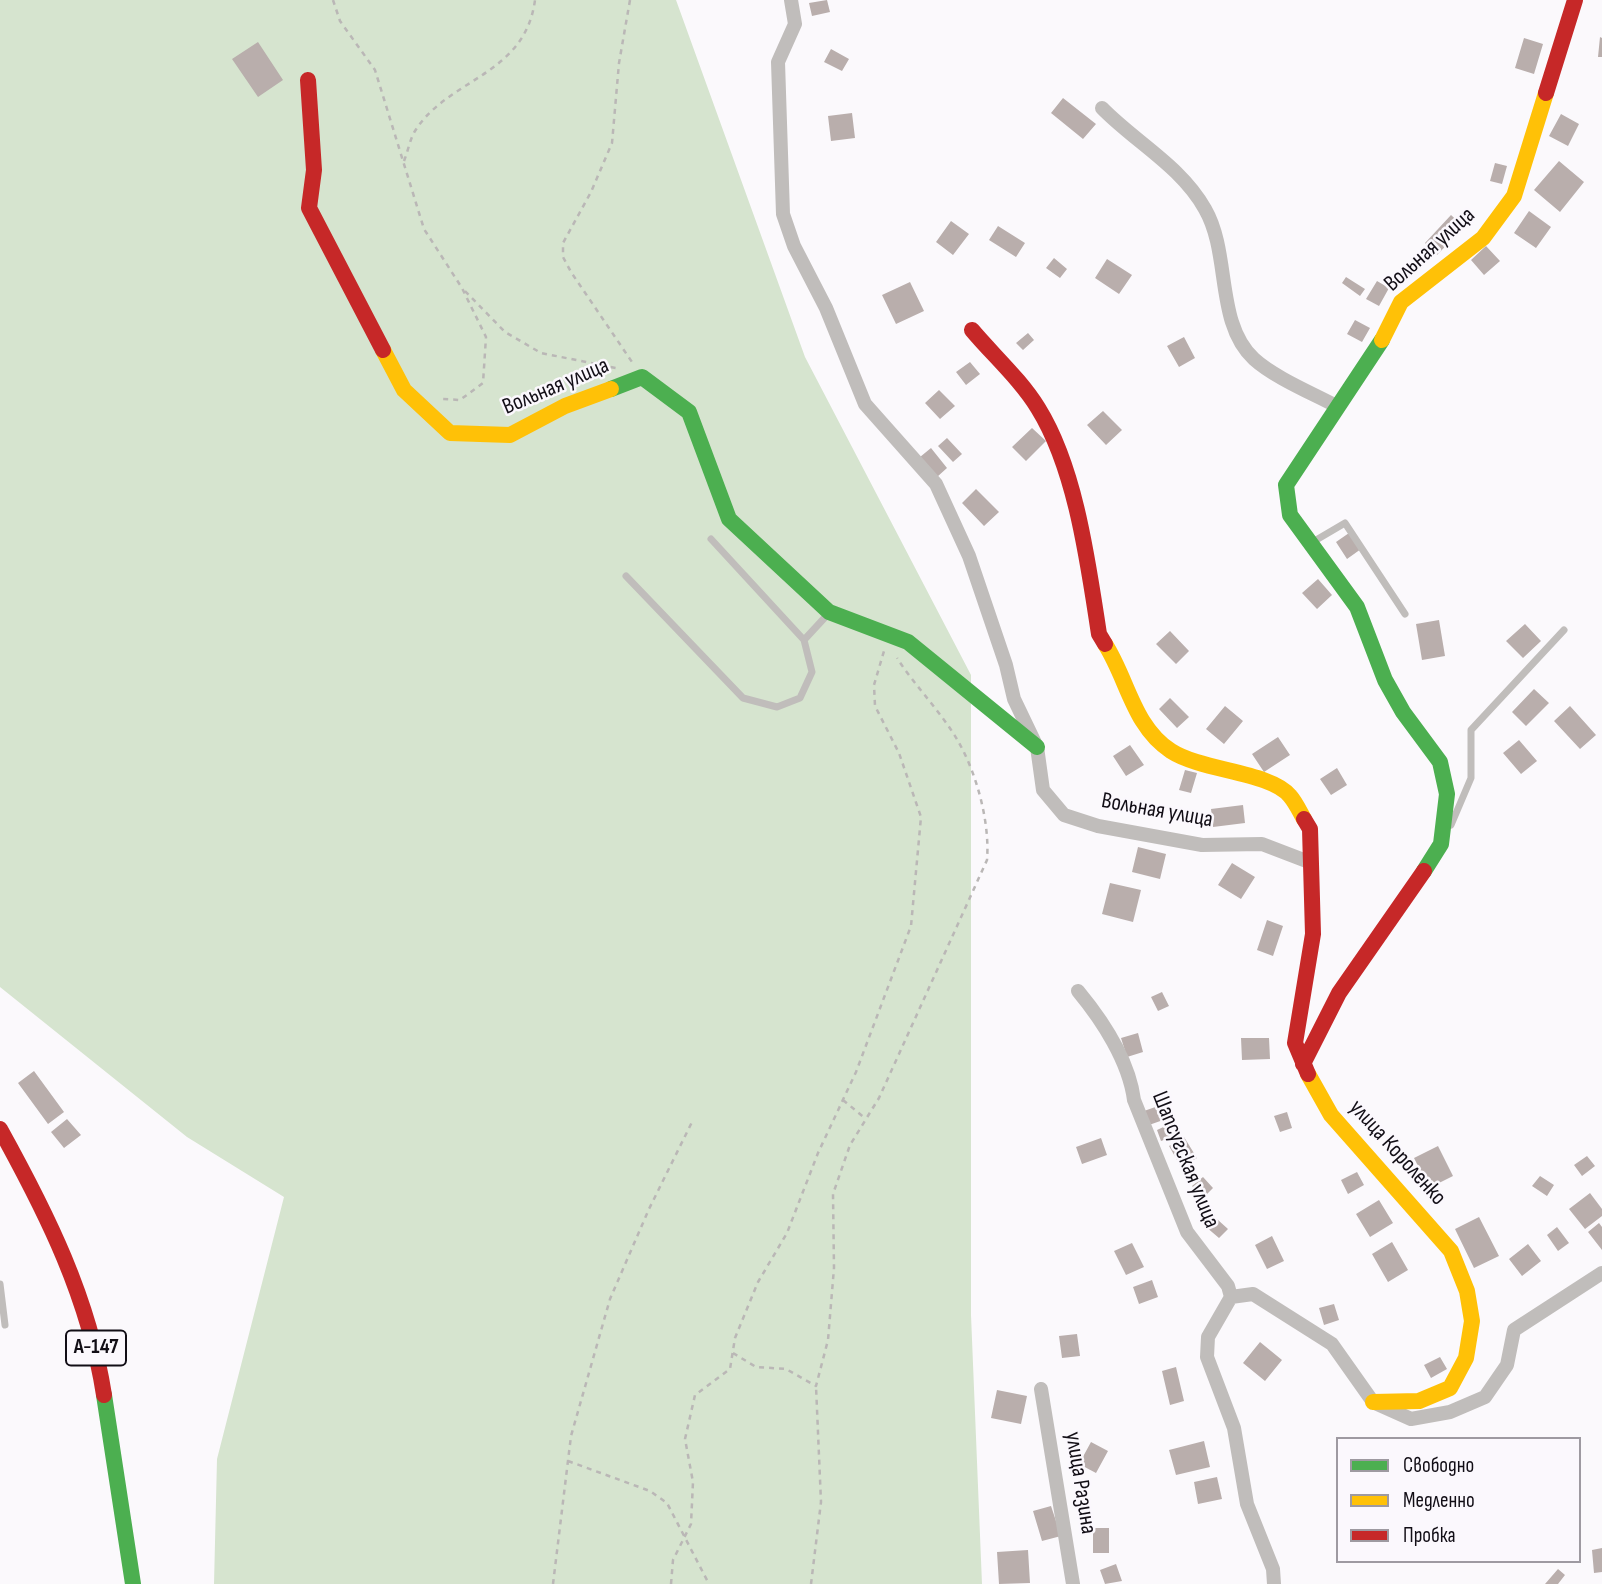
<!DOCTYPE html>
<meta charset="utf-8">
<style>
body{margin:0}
#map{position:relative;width:1602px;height:1584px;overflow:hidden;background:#fbf9fc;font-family:"Sofia Sans Condensed",sans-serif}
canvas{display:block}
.legend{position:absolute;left:1336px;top:1437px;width:245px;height:126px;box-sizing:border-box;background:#fbf8fd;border:2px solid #9e9aa1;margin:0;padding:9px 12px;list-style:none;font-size:21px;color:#120e16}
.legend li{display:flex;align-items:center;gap:14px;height:35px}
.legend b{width:35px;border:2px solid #9e9aa1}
</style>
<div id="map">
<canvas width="1602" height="1584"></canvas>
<ul class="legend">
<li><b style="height:9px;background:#4caf50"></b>Свободно</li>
<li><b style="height:9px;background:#ffc107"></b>Медленно</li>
<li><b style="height:9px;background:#c62828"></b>Пробка</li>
</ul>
</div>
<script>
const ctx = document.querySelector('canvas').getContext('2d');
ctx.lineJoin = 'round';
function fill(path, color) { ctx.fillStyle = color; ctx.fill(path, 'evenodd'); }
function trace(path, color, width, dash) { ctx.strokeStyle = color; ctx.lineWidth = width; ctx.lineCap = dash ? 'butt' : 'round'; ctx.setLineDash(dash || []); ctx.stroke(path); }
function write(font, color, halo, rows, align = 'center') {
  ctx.font = font + ' "Sofia Sans Condensed",sans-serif'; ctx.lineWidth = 5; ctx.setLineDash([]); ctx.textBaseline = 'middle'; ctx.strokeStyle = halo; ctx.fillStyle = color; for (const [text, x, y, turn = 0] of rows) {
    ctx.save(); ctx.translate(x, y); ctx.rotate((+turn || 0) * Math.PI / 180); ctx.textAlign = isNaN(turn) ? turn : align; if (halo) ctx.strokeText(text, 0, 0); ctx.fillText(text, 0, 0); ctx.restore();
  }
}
fill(new Path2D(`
 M0,0H676L805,357L971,675V1315L982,1584H214L217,1459L284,1197L187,1137L0,987Z`), '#d6e4cf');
fill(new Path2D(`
 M827,0L830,12L812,16L809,3Z
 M1600,37L1602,38V57H1598Z
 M1524,38L1543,44L1534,74L1515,68Z
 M258,42L283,80L258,97L232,59Z
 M831,49L849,59L842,71L824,62Z
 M1063,98L1096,124L1083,139L1051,113Z
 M852,113L855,138L831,141L828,116Z
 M1561,114L1579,124L1568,146L1549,136Z
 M1559,161L1584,182L1560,212L1534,190Z
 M1495,163L1507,166L1502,184L1490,181Z
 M1529,211L1551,227L1536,248L1514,233Z
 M1451,215L1464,227L1437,255L1425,243Z
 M951,221L969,234L953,255L936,242Z
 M998,226L1025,243L1016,257L989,240Z
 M1486,246L1500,261L1484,275L1471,260Z
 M1054,258L1067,269L1060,278L1046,268Z
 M1107,259L1132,275L1119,294L1095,278Z
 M1346,277L1365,289L1360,296L1342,283Z
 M1377,281L1389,288L1379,306L1366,299Z
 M910,282L924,311L896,324L882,295Z
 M1355,320L1370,328L1362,342L1347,334Z
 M1028,333L1034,340L1023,350L1016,343Z
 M1184,337L1195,358L1179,367L1167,346Z
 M970,362L980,374L966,385L956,372Z
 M939,390L955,406L940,419L925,403Z
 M1103,411L1122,430L1106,445L1087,425Z
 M1032,428L1046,441L1026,461L1012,447Z
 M947,438L962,454L953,462L938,446Z
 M931,448L947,468L937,477L920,457Z
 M976,489L999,512L984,526L962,503Z
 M1349,533L1361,549L1347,559L1336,542Z
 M1318,579L1332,595L1317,609L1302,593Z
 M1439,620L1445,656L1422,660L1416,624Z
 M1525,624L1541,641L1523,658L1506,641Z
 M1170,631L1189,651L1176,664L1156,644Z
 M1534,689L1549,703L1526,726L1512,712Z
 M1170,698L1189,717L1177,728L1159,709Z
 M1225,706L1243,721L1224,744L1206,729Z
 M1570,706L1596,735L1580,749L1554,721Z
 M1278,737L1290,755L1264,772L1252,754Z
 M1519,740L1537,761L1521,774L1503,753Z
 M1130,745L1144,765L1126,776L1113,756Z
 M1337,768L1347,785L1331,795L1320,779Z
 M1185,770L1197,773L1191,793L1179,790Z
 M1243,805L1245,823L1213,827L1211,809Z
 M1138,847L1166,854L1160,879L1132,872Z
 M1232,863L1255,877L1241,899L1218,885Z
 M1110,883L1141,890L1133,922L1102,914Z
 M1267,920L1283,926L1273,956L1257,950Z
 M1162,992L1169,1006L1158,1011L1151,997Z
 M1138,1033L1143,1052L1127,1057L1121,1038Z
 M1241,1038H1269L1270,1059L1242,1060Z
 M34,1071L64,1112L48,1124L18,1083Z
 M1161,1105L1166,1119L1149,1125L1144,1111Z
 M1287,1112L1292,1128L1280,1132L1274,1116Z
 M67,1119L81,1135L64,1148L51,1132Z
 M1172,1123L1177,1135L1161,1141L1157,1130Z
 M1184,1137L1197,1158L1181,1167L1169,1146Z
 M1101,1138L1107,1155L1082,1164L1076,1147Z
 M1438,1146L1453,1176L1429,1188L1414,1158Z
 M1587,1156L1595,1166L1582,1176L1574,1165Z
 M1357,1172L1364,1185L1348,1194L1341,1180Z
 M1540,1176L1554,1185L1547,1196L1532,1186Z
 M1203,1177L1213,1188L1203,1198L1192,1186Z
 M1590,1193L1602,1209V1216L1585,1229L1569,1209Z
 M1379,1200L1393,1223L1370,1237L1356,1214Z
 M1208,1211L1228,1229L1219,1238L1199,1221Z
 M1479,1217L1499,1256L1474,1268L1455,1229Z
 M1599,1223L1602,1227V1250L1588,1232Z
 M1557,1227L1569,1243L1558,1251L1547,1235Z
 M1272,1236L1284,1261L1267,1269L1255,1245Z
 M1392,1242L1408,1270L1388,1282L1372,1254Z
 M1132,1243L1144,1267L1126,1275L1114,1251Z
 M1528,1244L1541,1261L1522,1276L1509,1259Z
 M1152,1280L1158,1297L1139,1304L1133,1287Z
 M1334,1304L1339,1320L1324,1325L1319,1308Z
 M1077,1334L1080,1356L1062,1358L1059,1336Z
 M1260,1342L1282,1360L1265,1381L1243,1363Z
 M1440,1357L1447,1369L1431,1378L1424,1365Z
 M1176,1367L1184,1401L1170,1405L1162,1371Z
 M997,1390L1027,1396L1021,1424L991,1418Z
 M1204,1441L1210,1467L1176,1475L1169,1450Z
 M1091,1442L1108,1451L1096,1473L1079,1464Z
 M1217,1477L1222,1499L1198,1504L1194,1482Z
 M1051,1506L1061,1536L1042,1541L1033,1511Z
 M1093,1528H1109V1553H1093Z
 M1602,1548V1572L1594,1573L1592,1550Z
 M1028,1550L1030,1583L999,1584L997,1552Z
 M1116,1564L1122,1581L1105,1584L1100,1570Z
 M1558,1569L1565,1575L1558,1584H1545Z`), '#b9aeac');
trace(new Path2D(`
 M333,0L340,21L375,70L424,229L462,288L486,337L483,383L460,400L442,399
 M630,0L619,63L612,143L591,192L563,243V257L571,272L632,362
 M404,161C408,151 410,139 415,131C448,78 525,76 535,0
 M465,291L505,332L541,353L616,368
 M843,1100L866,1119
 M733,1353L756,1367L786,1369L816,1386L828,1340L834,1268L833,1194L850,1145L879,1098L987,860C990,823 977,774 958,741C942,713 915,686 897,658
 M568,1461L650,1491L667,1503L709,1584
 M553,1584L571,1436L610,1299L649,1209L693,1120
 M671,1584L673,1560L691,1524L693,1482L685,1439L695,1395L730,1369L735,1338L758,1282L787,1233L818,1153L856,1072L911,926L921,817L899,753L875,706L874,685L884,651
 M811,1584L821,1502L816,1386`), '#bab7b6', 2.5, [5, 5]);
trace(new Path2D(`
 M1311,543L1345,523L1405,614
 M626,576L743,698L777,707L800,698L812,672L804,640L711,539
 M804,640L829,613
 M1451,825L1471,778V730L1564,630
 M0,1284L5,1325`), '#c0bdbb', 7);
trace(new Path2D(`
 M791,0L795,24L778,62L783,214L794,246L826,308L865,404L936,484L969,556L1006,665L1014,699L1037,747L1043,790L1064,815L1098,826L1202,845L1262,844L1309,862
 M1102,108C1135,142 1181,166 1205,209C1231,254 1215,323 1254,359C1275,378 1314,394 1338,407
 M1078,991C1102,1020 1129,1061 1134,1100L1187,1232L1228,1286L1231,1297L1208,1337L1207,1357L1234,1428L1247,1504L1273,1569L1274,1584
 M1231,1297L1253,1294L1332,1344L1373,1402L1411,1419L1450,1412L1485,1397L1507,1365L1514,1330L1602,1273
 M1041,1389L1073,1584`), '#c0bdbb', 14);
trace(new Path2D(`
 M1382,340L1286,485L1290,515L1357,607L1385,680L1403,712L1440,762L1447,794L1441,844L1424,871
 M611,389L642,377L689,412L729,519L829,612L908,642L1037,747
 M104,1395L133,1584`), '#4caf50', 16);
trace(new Path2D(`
 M1382,340L1401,302L1483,238L1514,196L1546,93
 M383,350L404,390L450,433L510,435L565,406L611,389
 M1105,644C1128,680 1133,726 1171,751C1202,771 1271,772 1290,796C1296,803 1300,812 1304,819
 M1308,1074L1331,1115L1451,1251L1467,1291L1472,1321L1466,1358L1450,1388L1419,1401L1373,1402`), '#ffc107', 16);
trace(new Path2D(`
 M308,80L314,170L309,208L383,350
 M1546,93L1575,0
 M972,330C993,355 1021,380 1038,408C1076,469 1088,563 1099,634L1105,644
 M1304,819L1310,829L1313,934L1295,1043L1308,1074
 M1303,1064L1339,993L1424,871
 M0,1129C47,1214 89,1298 104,1395`), '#c62828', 16);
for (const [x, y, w] of [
 [96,1348,60]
]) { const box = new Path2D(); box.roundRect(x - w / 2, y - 17.5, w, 35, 5); ctx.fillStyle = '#fbf8fd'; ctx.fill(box); trace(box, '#120e16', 2); }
write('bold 21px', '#120e16', null, [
 ["А-147",96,1348]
]);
write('23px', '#120e16', '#fbf8fd', [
 ["Вольная улица",1430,250,-42],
 ["Вольная улица",556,387,-23],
 ["Вольная улица",1157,811,10],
 ["улица Короленко",1397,1153,48],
 ["Шапсугская улица",1185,1160,68],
 ["улица Разина",1080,1483,81]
]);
</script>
